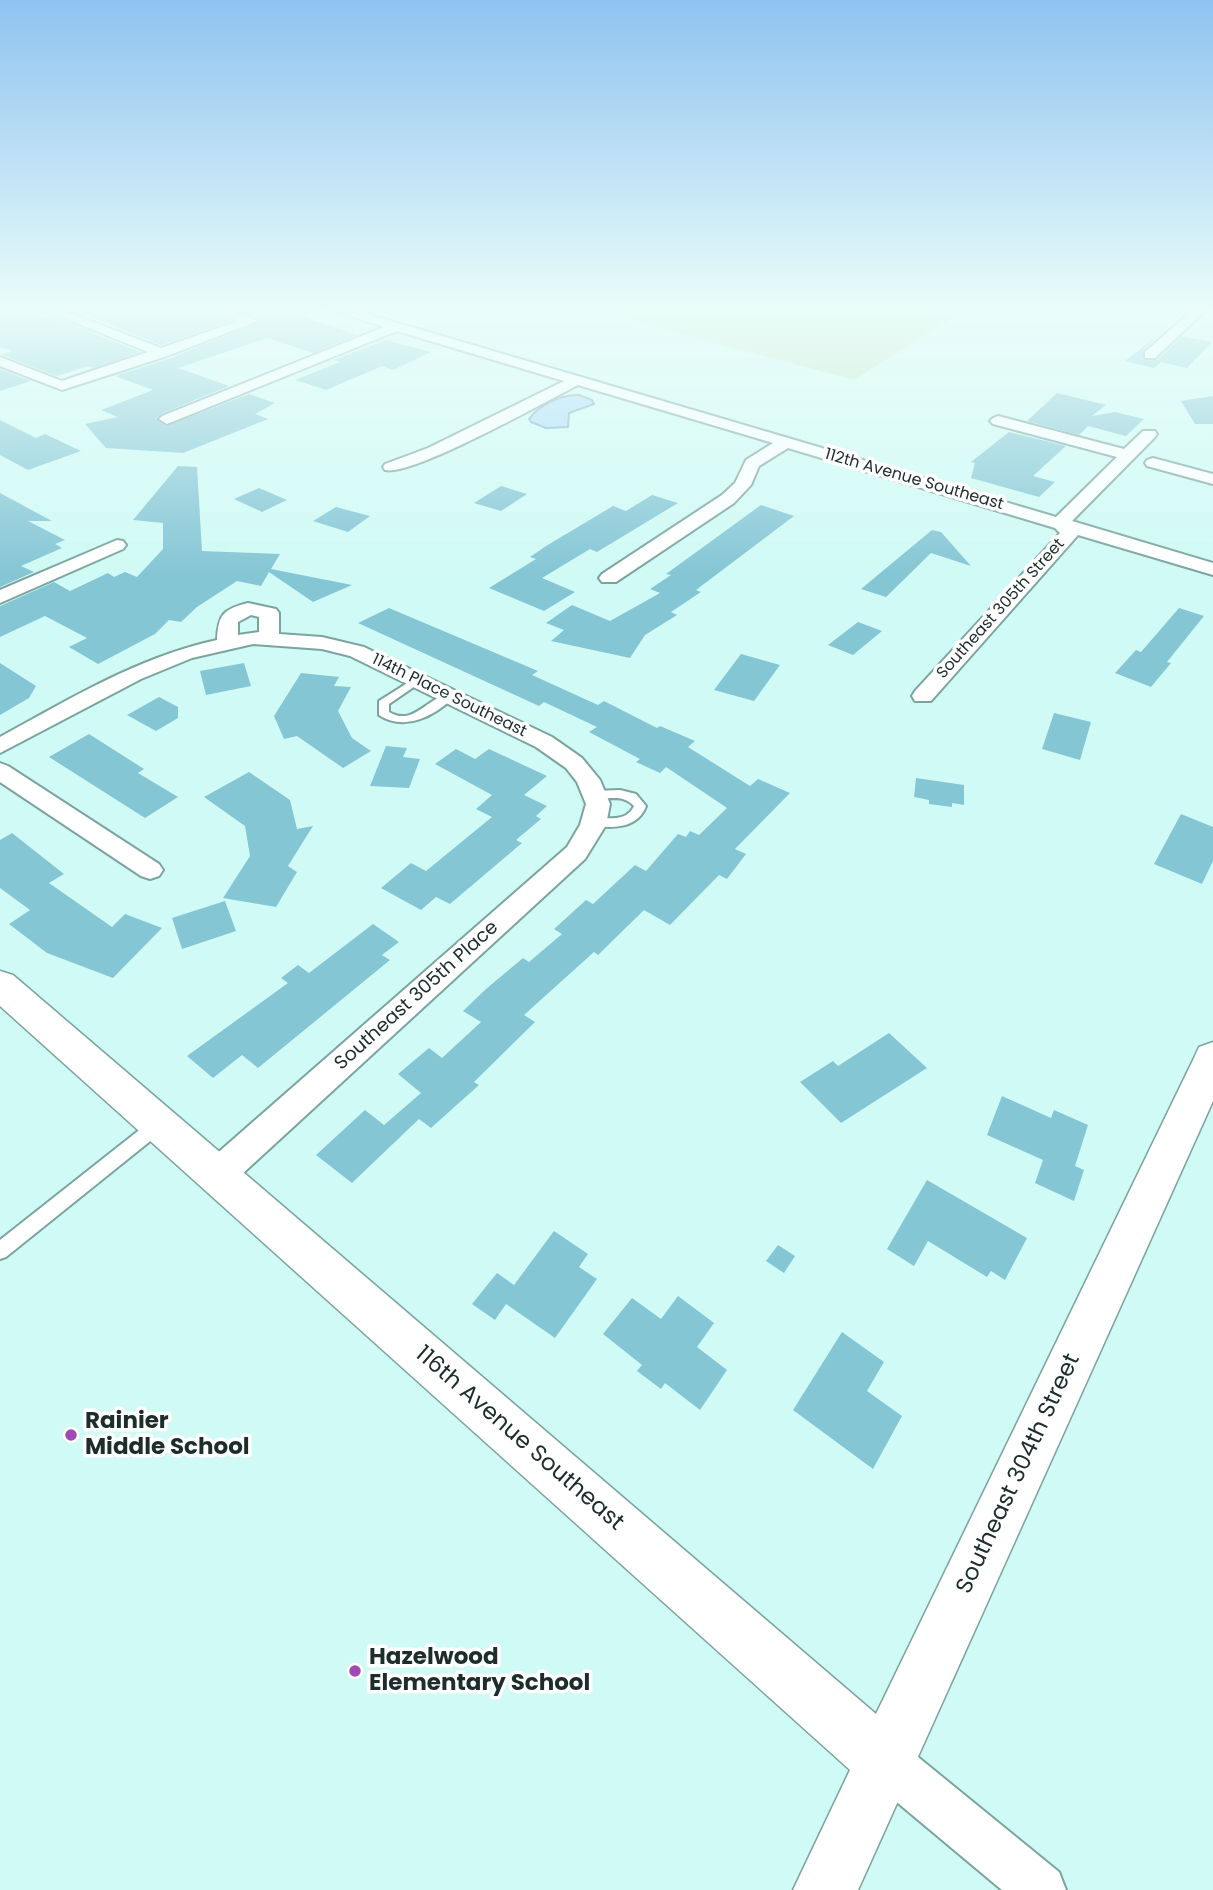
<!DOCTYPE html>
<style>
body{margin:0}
canvas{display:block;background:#d0faf5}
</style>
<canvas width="1213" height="1890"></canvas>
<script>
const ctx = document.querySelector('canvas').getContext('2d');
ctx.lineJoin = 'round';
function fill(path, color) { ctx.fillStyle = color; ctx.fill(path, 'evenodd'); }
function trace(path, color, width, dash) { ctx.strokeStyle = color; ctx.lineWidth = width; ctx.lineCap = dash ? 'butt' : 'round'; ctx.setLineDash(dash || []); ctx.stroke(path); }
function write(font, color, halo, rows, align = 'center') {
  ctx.font = font + ' Poppins,sans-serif'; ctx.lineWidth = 7; ctx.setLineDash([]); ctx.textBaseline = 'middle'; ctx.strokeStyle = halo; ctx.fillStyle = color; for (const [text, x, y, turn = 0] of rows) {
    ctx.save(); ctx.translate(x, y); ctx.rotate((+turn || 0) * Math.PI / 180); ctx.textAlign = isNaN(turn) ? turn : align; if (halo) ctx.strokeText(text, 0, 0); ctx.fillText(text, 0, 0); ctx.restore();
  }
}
fill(new Path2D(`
 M585,308H907L952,318L854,380Z`), '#c8e3bb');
const water = new Path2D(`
 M579,395L592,400L594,404L569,413L568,427L546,428L531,422L529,419C539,405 562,394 579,395Z`);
fill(water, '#a9d9fb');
trace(water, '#7fa5bd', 2);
fill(new Path2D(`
 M21,308L46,318L51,316L140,352L94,368L88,366L57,376L51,374L2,355L12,351L0,347V313Z
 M69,308H204L231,321L161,345Z
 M232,308H276L358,335L313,353L267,338L178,368L229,386L161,414L156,419L166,426L249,394L275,403L255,414L268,419L183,453L106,448L85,424L118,417L101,410L153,390L115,376L168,359L260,322L259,319Z
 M1162,332L1143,350V360H1157L1182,336L1212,342L1187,368L1161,362L1154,368L1125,361Z
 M386,340L431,352L393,370L382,366L326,390L295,380L340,362L333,360Z
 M0,369L31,381L0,391Z
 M1057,393L1106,405L1092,416L1115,412L1144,419L1126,436L1088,426L1079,435L1027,421Z
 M1213,396V424H1195L1181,401Z
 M0,420L36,438L45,434L81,451L28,470L0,455Z
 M1009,432L1066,446L1033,476L1055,482L1039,497L971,478L975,463L971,462Z
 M178,466L197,467L202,551L280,554L271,569L352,585L313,602L269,572L261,586L237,581L197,607L181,622L169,620L155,634L98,664L69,647L87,638L45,616L0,637V606L54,582L70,591L108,573L114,577L125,572L137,577L163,549V523L133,520Z
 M501,486L527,494L501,511L474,503Z
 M259,488L287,500L262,512L234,499Z
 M0,493L52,521H28L65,540L55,544L62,548L21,566L34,572L0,587Z
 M652,495L678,503L597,552L590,549L542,578L575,592L544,611L489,588L536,559L530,557L546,546L613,506L626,511Z
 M761,505L794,516L696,590L701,592L671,612L677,615L645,635L630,658L551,641L564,630L546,623L572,605L610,621L660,593L650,589L671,575L666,574Z
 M336,507L370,516L348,532L313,521Z
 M932,530L941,532L971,566L931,553L886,597L861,589Z
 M389,608L538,671L532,675L598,705L604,701L657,728L660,726L695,741L688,747L750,786L758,779L790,793L735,849L746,854L727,879L719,875L670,925L644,910L598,955L594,952L524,1015L535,1022L474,1082L479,1085L431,1128L419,1119L352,1183L316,1155L365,1110L384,1125L421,1093L398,1074L429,1048L442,1058L481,1022L463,1011L486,989L523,958L529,962L562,934L554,929L586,900L593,904L635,865L646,871L678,834L686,837L690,831L699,835L727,808L666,767L660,773L636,762L640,759L589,732L597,727L544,702L539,706L358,623Z
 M1179,608L1204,616L1167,662L1171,663L1151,687L1115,673L1136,650L1141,652Z
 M858,622L882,631L853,655L828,645Z
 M741,654L780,665L754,701L714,690Z
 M0,663L36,686L29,698L0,715Z
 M244,663L251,686L206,695L200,671Z
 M301,673L339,677L334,686L351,687L338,711L352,738L371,751L343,768L297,736L284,739L274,716Z
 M159,697L178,707V718L156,731L127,715Z
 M1054,713L1091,722L1080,760L1042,749Z
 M89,734L144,769L138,773L178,797L145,818L49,757Z
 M386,746L407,748L403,757L420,759L409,788L370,786Z
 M456,749L475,759L489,749L547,776L524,795L547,806L536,816L541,819L516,840L522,843L450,904L436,897L421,910L381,888L411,863L426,871L492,817L476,809L492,795L435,764Z
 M249,772L290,800L297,829L313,826L288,866L297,872L276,907L223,898L250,856L245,826L204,797Z
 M916,778L964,785V805L952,803V807L929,804V800L914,797Z
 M1181,814L1213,827V861L1202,884L1154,864Z
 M12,833L64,874L49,883L112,927L125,914L162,928L113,978L47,953L9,924L30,910L0,888V840Z
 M225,901L236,931L182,949L172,918Z
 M373,924L399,942L382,955L390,960L258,1068L242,1055L213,1078L187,1056L288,983L281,978L298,965L309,973Z
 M889,1033L927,1068L841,1123L800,1082L833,1061L838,1066Z
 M1002,1096L1051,1118L1054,1110L1088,1125L1075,1166L1084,1170L1074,1201L1035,1183L1043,1160L987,1135Z
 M927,1180L1027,1238L1005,1280L991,1271L987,1277L928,1241L914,1266L887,1249Z
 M554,1231L588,1254L579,1267L597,1279L555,1338L506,1304L495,1320L472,1304L497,1273L514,1285Z
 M778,1245L795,1256L784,1273L766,1261Z
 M678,1296L714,1323L697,1347L727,1370L700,1410L665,1383L661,1389L637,1371L642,1365L603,1334L632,1298L661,1319Z
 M842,1332L884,1362L867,1391L902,1416L873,1469L793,1410Z`), '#85c6d5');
const service = new Path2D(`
 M417,677L422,680L421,682L389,704V712C415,728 430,692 454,694L455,696C435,716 405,732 379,715V701Z
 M620,790L636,794L646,806C638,829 610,829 590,825L588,822L590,819C605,816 626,824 634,806C618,790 602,805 588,795L594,791Z
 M158,1118L164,1120L166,1125L164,1130L6,1257L0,1259V1240L152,1120Z`);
const minor = new Path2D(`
 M39,308H57L161,348L239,321L206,308H225L258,321L167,356L62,390L0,366V357L62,381L148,352Z
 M327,308H347L1056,517L1117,457L993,424L990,421L993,418L998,416L1124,449L1143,431H1155L1157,434L1155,437L1072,521L1213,563V575L1078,535L931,701H915L912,696L915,691L1060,533L1055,528L788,448L759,466L751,485L734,503L616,582H602L599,578L602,574L722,495L735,483L746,460L773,443L578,385C547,401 411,477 385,470L383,467L385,464L428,448L564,381L397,331L172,422L167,424L159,419L162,416L384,327Z
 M1195,308H1208L1155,358H1145V352Z
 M1153,458L1213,474V484L1147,466L1145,463L1147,460Z
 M117,540L123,541L126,545L123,549L0,603V590Z
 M248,603L276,609L279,613V634L322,637L364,647L552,737L582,758L600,780L610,804L606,825L585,859L229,1186L217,1190L205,1186L200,1175L205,1164L567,847L580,825L586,804L577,782L566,768L536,747L350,656L322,649L253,644L192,658L141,679L0,753V737C70,699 138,657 217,640C218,615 223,609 248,603ZM251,615L259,617V632L238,635V622Z
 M0,763L8,766L159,864L163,870L159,876L150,879L141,876L0,782Z
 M885,1737L902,1744L1059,1872L1066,1890H1002L868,1778L861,1761L868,1744Z`);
const tertiary = new Path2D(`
 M0,971L13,975L876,1714L1194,1058L1199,1047L1213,1042V1101L858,1890H793L850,1770L0,1006Z`);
trace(service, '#7ca49f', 4);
trace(minor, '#7ca49f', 4);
trace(tertiary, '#7ca49f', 3);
fill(service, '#fff');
fill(minor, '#fff');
fill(tertiary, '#fff');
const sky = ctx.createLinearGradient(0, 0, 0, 573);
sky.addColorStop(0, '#8fc3f0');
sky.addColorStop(0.54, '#eafdfa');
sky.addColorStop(1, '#eafdfa00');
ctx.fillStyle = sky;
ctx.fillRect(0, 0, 1213, 573);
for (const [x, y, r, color] of [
 [71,1435,7,"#a04ab7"],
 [355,1671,7,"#a04ab7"]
]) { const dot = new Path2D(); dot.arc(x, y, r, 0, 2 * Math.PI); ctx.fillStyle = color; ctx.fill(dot); trace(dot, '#fff', 2.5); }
write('16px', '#1c2d2b', '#fff', [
 ["112th Avenue Southeast",914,480,16],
 ["Southeast 305th Street",1001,609,-48],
 ["114th Place Southeast",449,696,26]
]);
write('19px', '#1c2d2b', '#fff', [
 ["Southeast 305th Place",417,996,-42]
]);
write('bold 23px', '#1c2d2b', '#fff', [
 ["Rainier",85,1422],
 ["Middle School",85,1448],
 ["Hazelwood",369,1658],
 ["Elementary School",369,1684]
], 'left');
write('23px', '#1c2d2b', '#fff', [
 ["116th Avenue Southeast",519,1439,41],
 ["Southeast 304th Street",1019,1474,-65]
]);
</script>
